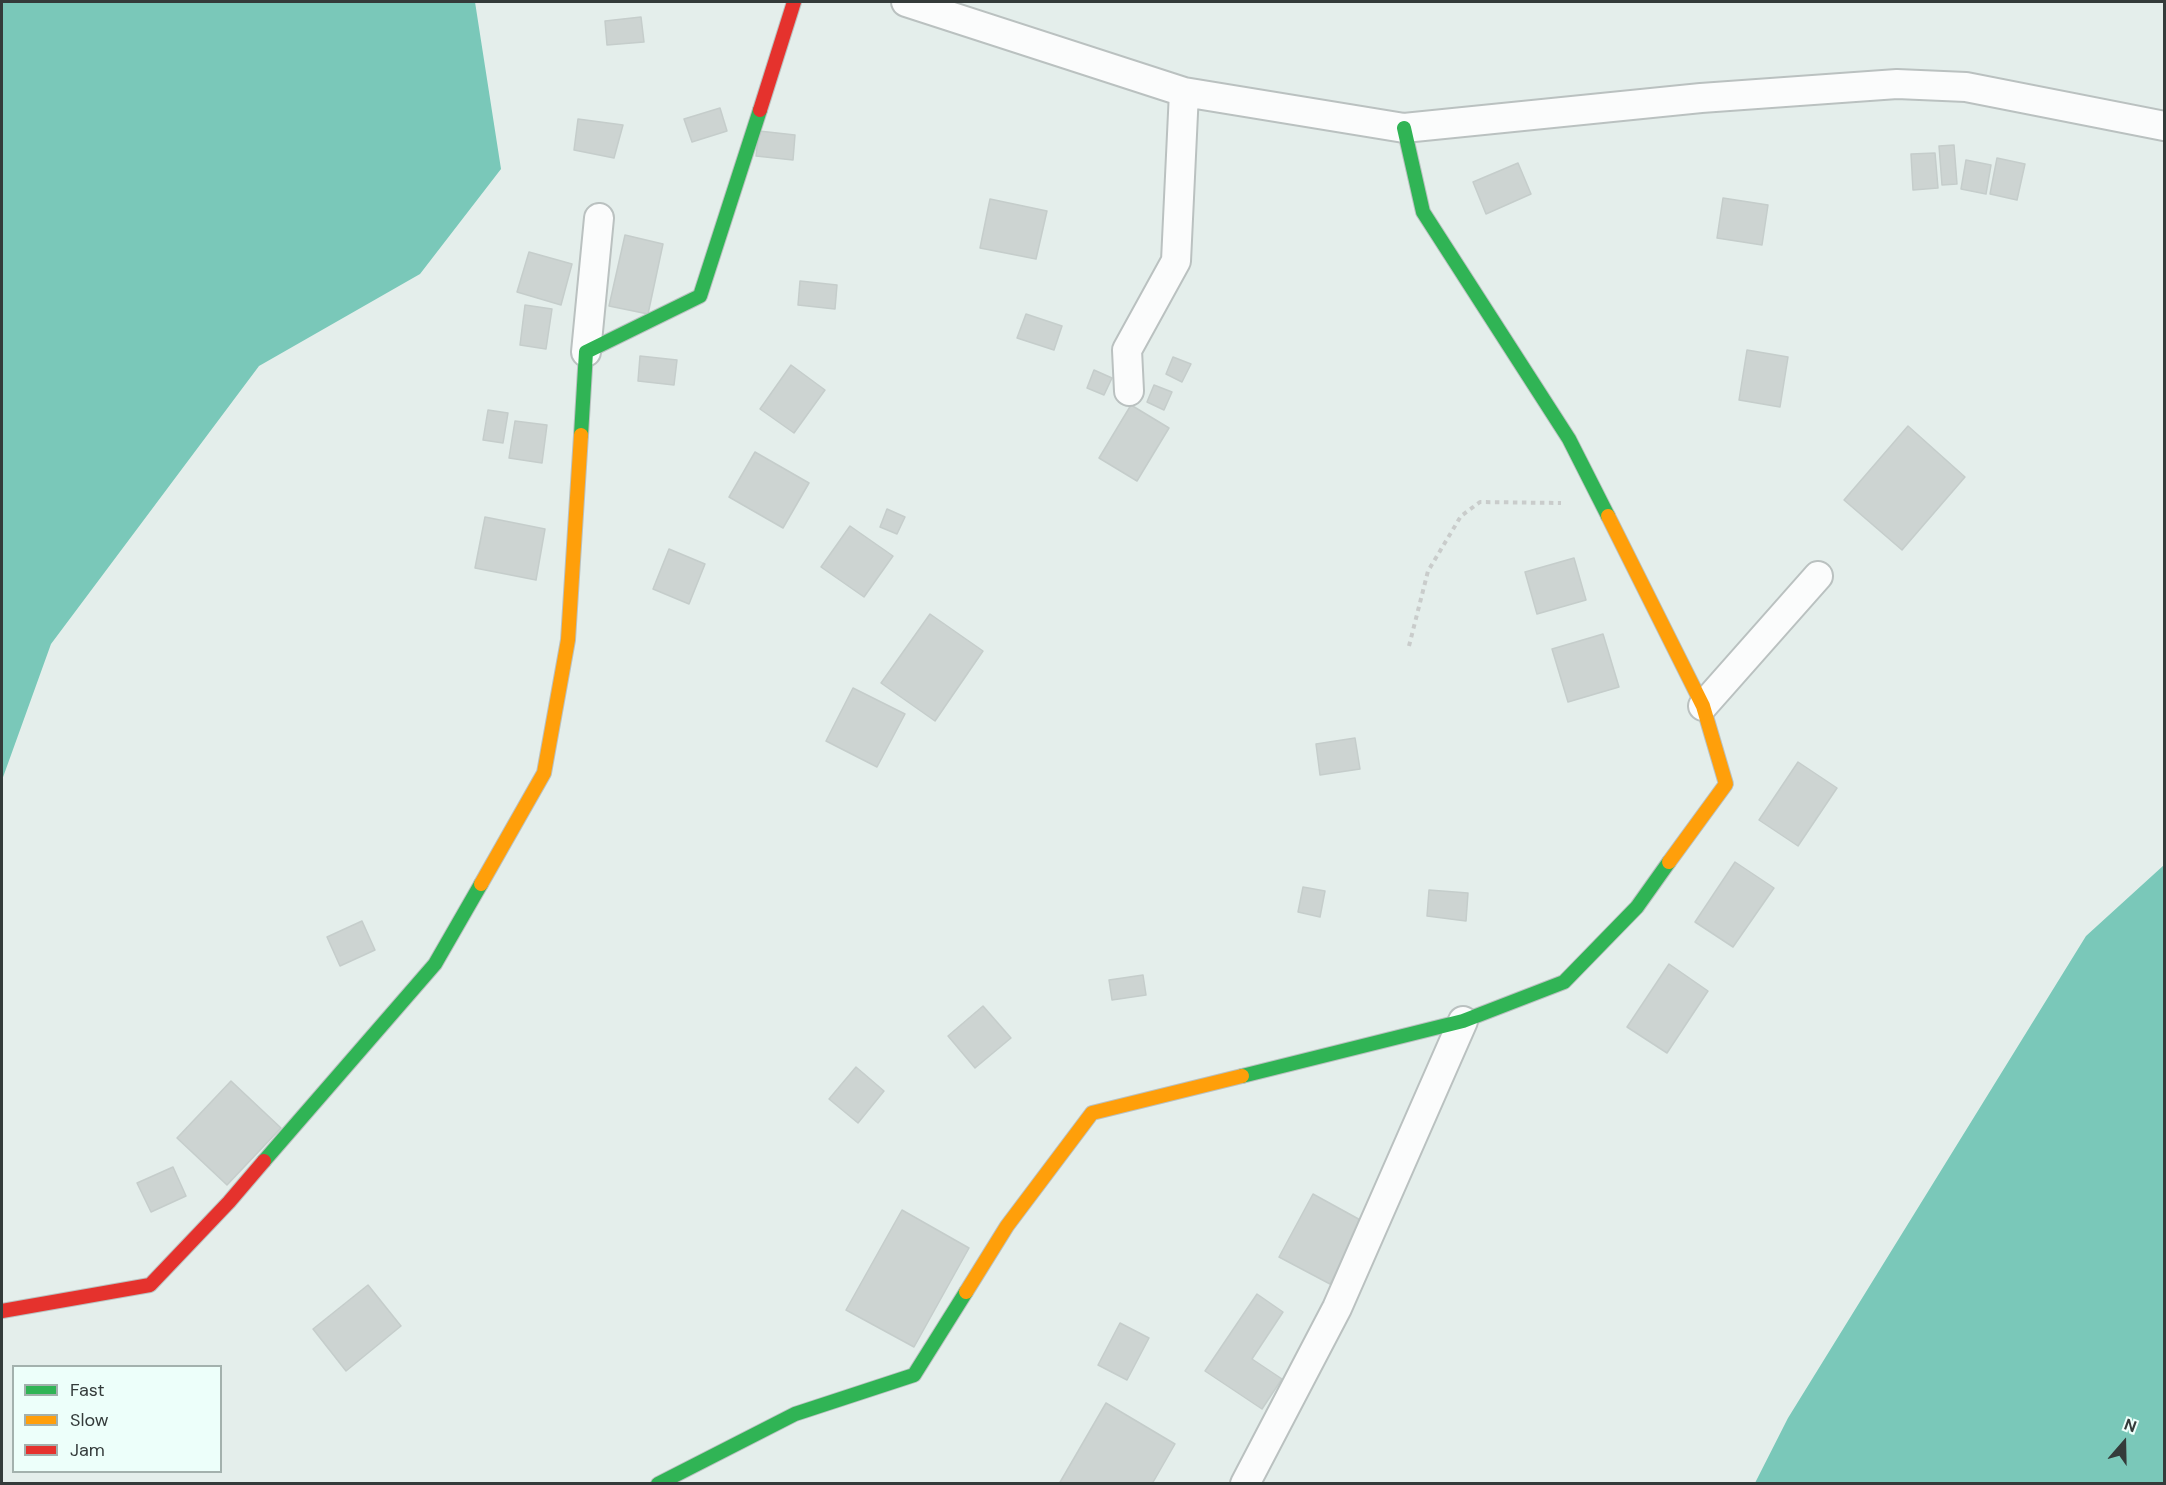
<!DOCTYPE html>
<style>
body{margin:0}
#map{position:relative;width:2166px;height:1485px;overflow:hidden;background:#e4eeeb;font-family:"DM Sans",sans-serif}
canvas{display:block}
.frame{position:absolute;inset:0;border:3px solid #343b3a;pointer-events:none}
.legend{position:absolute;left:12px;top:1365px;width:210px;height:108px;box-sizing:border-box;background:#edfffa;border:2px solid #a3b1ad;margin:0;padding:8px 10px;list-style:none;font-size:18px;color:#343b3a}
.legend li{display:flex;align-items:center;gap:12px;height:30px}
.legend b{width:30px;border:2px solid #a3b1ad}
.north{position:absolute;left:2094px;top:1413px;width:60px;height:60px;-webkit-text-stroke:4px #edfffa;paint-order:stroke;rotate:20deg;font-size:16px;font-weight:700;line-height:24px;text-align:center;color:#343b3a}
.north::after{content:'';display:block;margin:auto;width:21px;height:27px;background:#343b3a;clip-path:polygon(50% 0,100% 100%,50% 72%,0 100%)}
</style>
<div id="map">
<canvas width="2166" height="1485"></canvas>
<div class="frame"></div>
<ul class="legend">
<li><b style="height:8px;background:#30b455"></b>Fast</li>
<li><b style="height:8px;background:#ff9f0a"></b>Slow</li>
<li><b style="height:8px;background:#e5322d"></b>Jam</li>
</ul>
<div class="north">N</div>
</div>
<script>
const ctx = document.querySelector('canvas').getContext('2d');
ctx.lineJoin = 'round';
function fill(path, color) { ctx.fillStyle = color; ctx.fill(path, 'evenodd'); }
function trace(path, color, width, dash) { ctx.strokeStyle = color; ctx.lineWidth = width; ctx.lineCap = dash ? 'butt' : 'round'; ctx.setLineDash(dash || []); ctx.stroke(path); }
fill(new Path2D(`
 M2,2H475L501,169L420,274L259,366L51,644L2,780Z
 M2164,865V1483H1755L1788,1418L2086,936Z`), '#7ac8b9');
const building = new Path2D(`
 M641,17L644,42L607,45L605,21Z
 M720,108L727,131L692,142L684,119Z
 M578,119L623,125L614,158L574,150Z
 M759,131L795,135L793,160L756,156Z
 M1954,145L1957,184L1942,185L1939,146Z
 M1935,153L1938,188L1913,190L1911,154Z
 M1997,158L2025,164L2017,200L1990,194Z
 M1966,160L1991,165L1986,194L1961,189Z
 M1518,163L1531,194L1486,214L1473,182Z
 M1723,198L1768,205L1762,245L1717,238Z
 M990,199L1047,211L1036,259L980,248Z
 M625,235L663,244L648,314L609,306Z
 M529,252L572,264L561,305L517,292Z
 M800,281L837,285L835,309L798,305Z
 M525,305L552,309L546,349L520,345Z
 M1026,314L1062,326L1054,350L1017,338Z
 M1747,350L1788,357L1780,407L1739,400Z
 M640,356L677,360L674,385L638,381Z
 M1173,357L1191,364L1182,382L1166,374Z
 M791,365L825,390L794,433L760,409Z
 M1094,370L1112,378L1104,395L1087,388Z
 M1154,385L1172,392L1164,410L1147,402Z
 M1131,405L1169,428L1137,481L1099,458Z
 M488,410L508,413L503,443L483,440Z
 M515,421L547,425L542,463L509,458Z
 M1908,426L1965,477L1902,550L1844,500Z
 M755,452L809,483L783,528L729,497Z
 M887,509L905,517L897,534L880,527Z
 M485,517L545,529L536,580L475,568Z
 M850,526L893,556L864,597L821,567Z
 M669,549L705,564L689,604L653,589Z
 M1574,558L1586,600L1537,614L1525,572Z
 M930,614L983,651L935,721L881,683Z
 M1603,634L1619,687L1568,702L1552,649Z
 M853,688L905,714L877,767L826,741Z
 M1355,738L1360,769L1320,775L1316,744Z
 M1798,762L1837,788L1798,846L1759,820Z
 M1735,862L1774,888L1733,947L1695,922Z
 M1303,887L1325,891L1320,917L1298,912Z
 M1429,890L1468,893L1466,921L1427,916Z
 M362,921L375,950L340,966L327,937Z
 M1669,964L1708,991L1667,1053L1627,1027Z
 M1143,975L1146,995L1112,1000L1109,980Z
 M983,1006L1011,1038L975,1068L948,1036Z
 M856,1067L884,1091L858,1123L829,1099Z
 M231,1081L281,1128L227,1185L177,1138Z
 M173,1167L186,1196L151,1212L137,1183Z
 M1313,1194L1364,1222L1330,1284L1279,1257Z
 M902,1210L969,1248L914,1347L846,1310Z
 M368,1285L401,1326L346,1371L313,1329Z
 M1257,1294L1283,1312L1252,1359L1282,1379L1262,1409L1205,1371Z
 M1120,1323L1149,1338L1127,1380L1098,1365Z
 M1106,1403L1175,1444L1152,1484H1059Z`);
fill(building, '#cdd4d2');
trace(building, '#c5cdcb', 1.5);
const street = new Path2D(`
 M906,2L1184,92L1404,128L1701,98L1897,84L1966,87L2164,126
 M586,352L599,218
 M1129,391L1127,350L1176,261L1184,92
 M1703,706L1818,576
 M1245,1484L1337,1308L1463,1021`);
const fast = new Path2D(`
 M1404,128L1423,212L1569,439L1608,516
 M581,435L586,352L700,296L760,110
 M1242,1076L1463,1021L1564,982L1637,907L1669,862
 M264,1161L435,964L481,884
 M658,1484L795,1414L914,1375L966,1292`);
const slow = new Path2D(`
 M1608,516L1703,706L1726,784L1669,862
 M481,884L544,773L568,640L581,435
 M966,1292L1007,1226L1092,1113L1242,1076`);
const jam = new Path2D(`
 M760,110L794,2
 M2,1311L150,1285L229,1202L264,1161`);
trace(street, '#bac1c0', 32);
trace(fast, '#bac1c0', 16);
trace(slow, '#bac1c0', 16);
trace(jam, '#bac1c0', 16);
trace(new Path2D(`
 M1409,646L1428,571L1461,516L1480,502L1561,503`), '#c9cccb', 4, [4.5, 4.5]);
trace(street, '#fbfcfc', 28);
trace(fast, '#30b455', 14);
trace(slow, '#ff9f0a', 14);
trace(jam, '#e5322d', 14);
</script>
